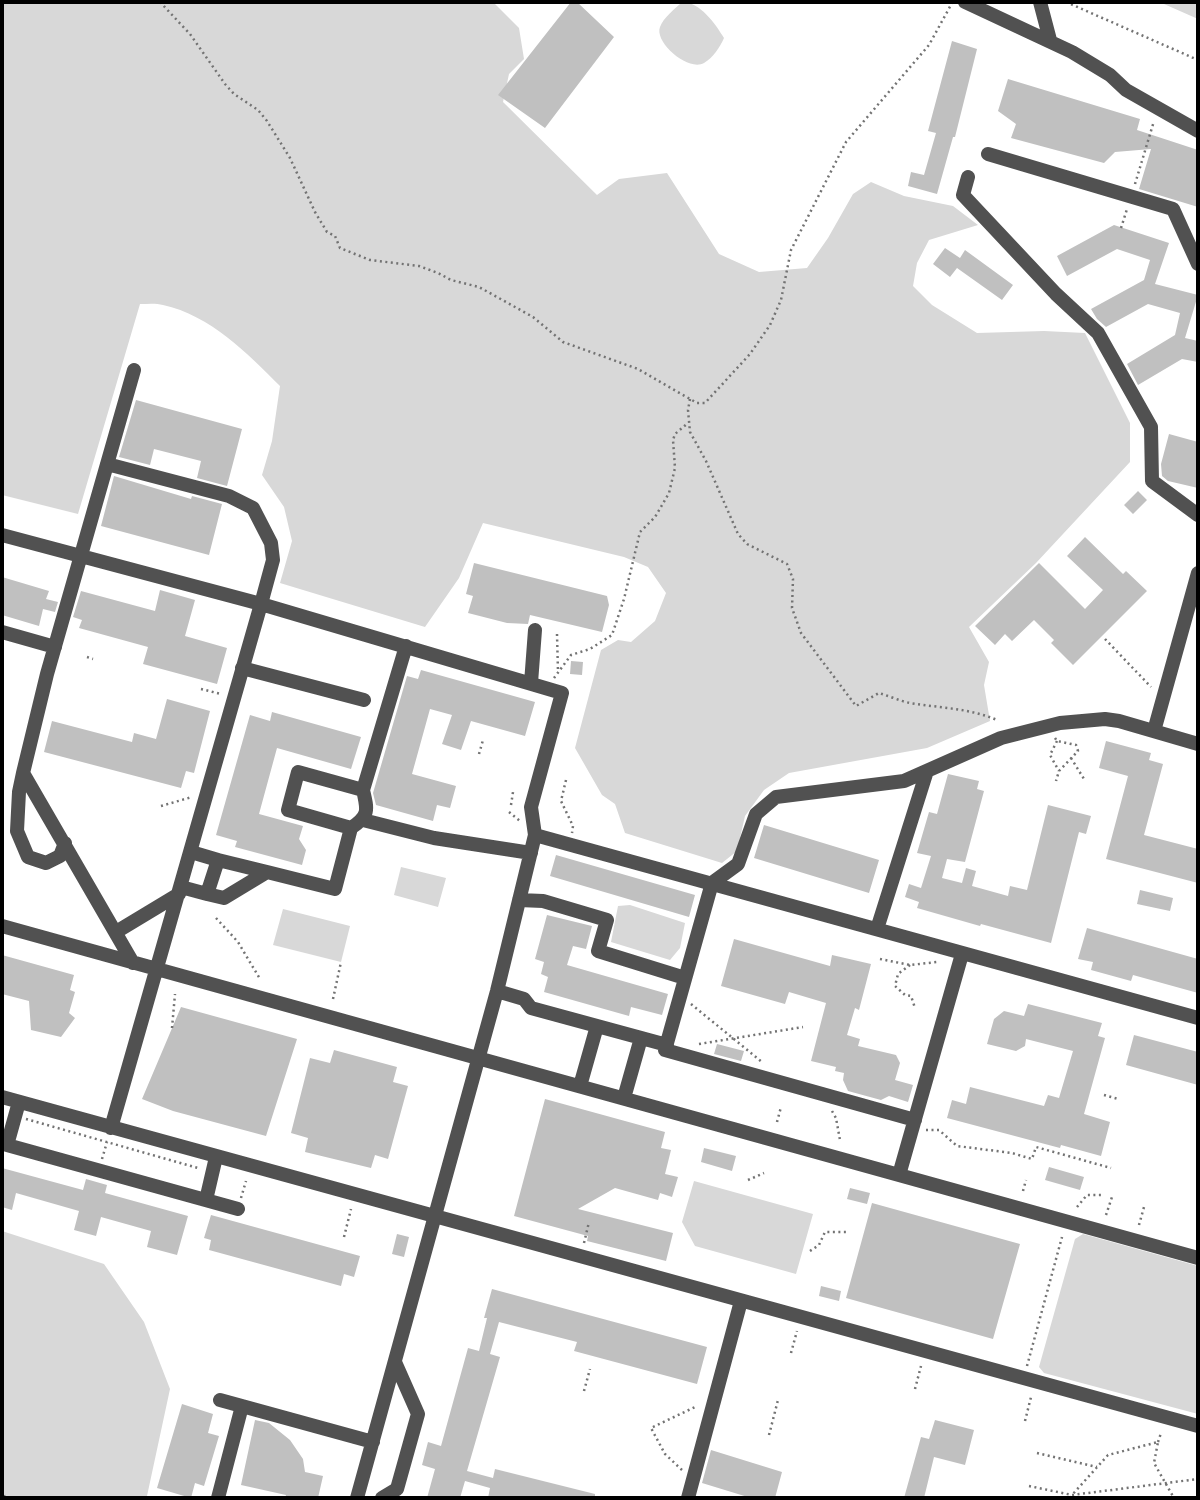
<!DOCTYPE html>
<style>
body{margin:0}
#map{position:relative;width:1200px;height:1500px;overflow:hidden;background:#fff;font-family:Commissioner,sans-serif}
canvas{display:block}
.frame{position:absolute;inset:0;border:4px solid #000;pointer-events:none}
</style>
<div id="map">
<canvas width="1200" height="1500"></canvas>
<div class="frame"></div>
</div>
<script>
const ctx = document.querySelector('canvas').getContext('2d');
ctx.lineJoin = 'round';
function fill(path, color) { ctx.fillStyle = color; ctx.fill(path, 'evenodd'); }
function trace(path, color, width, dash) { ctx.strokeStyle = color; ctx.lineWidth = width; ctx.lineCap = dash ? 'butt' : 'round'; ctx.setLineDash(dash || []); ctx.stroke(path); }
fill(new Path2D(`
 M2,2H493L519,28L524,59L509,74L503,102L597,195L619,179L667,173L719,254L759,272L807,268L828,238L853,194L871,182L904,196L953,206L978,225L929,240L917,263L913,286L932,305L977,333L1044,331L1085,333L1130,423V462L1036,563L969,627L989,662L984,685L990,721L927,748L789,773L764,790L745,816L737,851L722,863L625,833L615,804L602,795L575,748L601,650L618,640L631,642L655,621L666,593L648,567L624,557L483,523L459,578L425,627L280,583L292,541L284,507L262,475L272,441L280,386C248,354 210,315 163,305C156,303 147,304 140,304L78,514L2,495Z
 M682,2C700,2 715,23 724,38C720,47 713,58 704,63C688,72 654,42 660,27C663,18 675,9 682,2Z
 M1163,2H1198V19L1164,4Z
 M401,867L446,878L438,907L394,895Z
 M630,905L685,923L680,948L670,960L611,942L618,906Z
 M283,909L350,926L341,962L273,945Z
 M694,1181L813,1214L796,1274L695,1246L682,1222Z
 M2,1231L104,1264L144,1322L170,1389L147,1496L150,1498H2Z
 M1083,1234L1198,1266V1414L1044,1373L1039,1367L1075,1239Z`), '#d8d8d8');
fill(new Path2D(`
 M571,2H577L614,37L545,128L498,95Z
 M952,41L977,49L955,137H953L937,194L908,186L911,172L924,175L936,133L928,131Z
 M1008,79L1140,119L1137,130L1198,150V207L1139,189L1151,149L1115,152L1104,163L1011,138L1016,124L998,111Z
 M1114,225L1169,243L1155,284L1198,295L1185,338L1198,341V362L1182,359L1138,385L1127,364L1175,335L1180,313L1148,304L1106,327L1097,319L1091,309L1144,280L1150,260L1117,249L1067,276L1057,256Z
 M945,248L960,258L965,250L1013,285L1002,300L957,268L950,277L933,264Z
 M136,400L242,429L227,486L197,478L201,461L154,449L150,465L119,457Z
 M1169,434L1198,442V488L1168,481L1162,476L1161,464Z
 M114,476L191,499L192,496L222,504L209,555L101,526Z
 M1138,491L1147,500L1133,514L1124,505Z
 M1085,537L1123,574L1126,571L1147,591L1073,665L1051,643L1054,640L1034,620L1012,641L1005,634L995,645L975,626L1039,563L1085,609L1103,590L1067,556Z
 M474,563L607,596L609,605L602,632L530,615L528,624L507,623L468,613L473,596L466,594Z
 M2,577L49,591L46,599L58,602L55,612L43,609L39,626L2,615Z
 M160,590L195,600L185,636L227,648L217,684L143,664L148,647L79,628L82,620L73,617L81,591L155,611Z
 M571,661L583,662L582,675L570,674Z
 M421,670L535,702L525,736L471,721L461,750L442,744L452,715L430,709L412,774L456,786L450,808L437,805L433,821L376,805L373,793L407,676L418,679Z
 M167,699L210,711L194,773L186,771L181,788L44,752L52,721L132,742L134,733L156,739Z
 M272,712L361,737L351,769L277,748L259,814L303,826L299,839L306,850L302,865L235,847L237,841L216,835L250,715L270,721Z
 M1106,741L1151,753L1149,760L1163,764L1144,835L1198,849V883L1106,859L1128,776L1099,768Z
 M948,774L979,781L977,789L984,791L965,862L947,859L942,878L962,883L966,868L976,871L972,886L1008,896L1010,886L1027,890L1048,805L1091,816L1086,834L1079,832L1051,943L981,924L980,926L917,908L919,902L905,897L909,884L921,888L931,856L917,853L929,812L937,814Z
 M764,825L879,860L869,893L754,858Z
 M556,855L695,895L689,917L550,876Z
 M1140,890L1173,898L1170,911L1137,904Z
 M547,915L592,926L586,949L573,946L567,965L668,994L662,1015L631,1007L629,1016L544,992L548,977L541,974L544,962L535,959Z
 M1087,928L1198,959V993L1133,975L1131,981L1091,970L1093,962L1078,959Z
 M734,939L830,966L832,955L871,964L859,1010L855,1008L847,1035L860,1039L858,1046L896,1055L900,1063L895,1080L913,1085L908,1102L889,1096L881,1100L848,1091L843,1080L844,1073L835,1071L836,1067L811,1061L826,1003L789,992L785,1004L721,986Z
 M2,955L74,975L70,990L75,992L69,1013L75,1018L61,1037L31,1030L29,1001L2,994Z
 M1028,1004L1102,1023L1098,1036L1105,1038L1084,1114L1110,1122L1101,1156L1061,1145L1060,1148L947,1118L952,1100L966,1104L970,1087L1044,1106L1048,1095L1059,1098L1073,1051L1026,1039L1025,1046L1016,1051L987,1044L994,1019L1004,1011L1024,1016Z
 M181,1007L297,1039L266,1136L173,1111L142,1099Z
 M1134,1035L1198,1052V1085L1126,1065Z
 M717,1044L744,1051L741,1061L714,1054Z
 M334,1050L397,1067L393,1082L408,1086L388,1159L375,1155L371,1168L305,1152L308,1138L291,1133L310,1058L330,1063Z
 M545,1099L665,1132L661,1148L671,1150L665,1174L678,1177L672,1197L660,1193L658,1200L615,1188L578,1209L673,1233L666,1261L587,1241L588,1236L514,1216Z
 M704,1148L736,1156L732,1171L701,1162Z
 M1049,1167L1084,1177L1080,1190L1045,1180Z
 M2,1168L83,1190L86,1179L107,1185L105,1193L188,1216L177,1255L147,1247L151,1231L101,1217L96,1236L74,1230L79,1211L16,1193L12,1210L2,1207Z
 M850,1188L870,1193L867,1204L847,1199Z
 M872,1203L1020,1244L993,1339L846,1298Z
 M211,1215L360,1256L354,1277L344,1274L341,1286L209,1250L211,1240L204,1238Z
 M397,1234L409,1237L404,1257L392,1254Z
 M821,1286L841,1291L839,1301L819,1296Z
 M492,1289L707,1347L697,1384L574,1351L577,1342L499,1322L490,1354L500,1357L467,1471L493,1478L495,1469L595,1494V1498H488L490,1488L465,1481L460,1498H427L435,1469L422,1465L428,1442L441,1446L468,1348L479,1351L487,1318H484Z
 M182,1404L213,1414L208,1433L219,1436L204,1486L195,1483L191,1498L157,1488Z
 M255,1420L269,1423L290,1440L303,1459L305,1472L323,1476L318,1498H285L286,1495L241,1485Z
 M935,1420L974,1430L965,1465L934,1457L924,1498H904L921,1437L929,1439Z
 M711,1450L782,1472L775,1498H751L702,1483Z`), '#c0c0c0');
trace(new Path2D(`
 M160,2L190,34L225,84L234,94L258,110L267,121L290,158L315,212L327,232L335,236L340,248L370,260L419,266L438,273L451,280L479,287L533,317L563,342L638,369L697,403H705L750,354L770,325L781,300L791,250L846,142L929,45L952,3
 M1066,2L1198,60
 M1135,184L1154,121
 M1121,228L1127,209
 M690,399L688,410L690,432L706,461L738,534L747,544L787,564L793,579L792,608L801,633L856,706L879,693C889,696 900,701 910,703C940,708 969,708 997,720
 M557,634L558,672
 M1105,639L1151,687
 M87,657L93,659
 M554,678L571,655L590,649L612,635L624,599L640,532L655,517L669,493L675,468L673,440L675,434L688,423
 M201,689L221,694
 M1055,738L1057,741L1076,745L1078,751L1059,771L1056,781
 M1057,741L1050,755L1059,771
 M479,754L483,740
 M1071,758L1084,779
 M566,780L561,801L573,826L572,833
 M511,805L513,792
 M161,806L192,797
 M509,812L520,821
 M216,918L238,942L260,979
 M880,959L910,965L937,962
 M910,965L898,974L895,986L905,995L911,996L915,1008
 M333,999L341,962
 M691,1004L762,1062
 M172,1028L175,994
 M699,1044L803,1027
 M1104,1095L1118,1099
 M832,1111L836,1118L840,1140
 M26,1119L198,1168
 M777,1122L781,1107
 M926,1130H939L957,1146L1012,1153L1032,1159L1036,1147L1111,1168
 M102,1159L107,1142
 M748,1180L764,1173
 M1023,1191L1026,1180
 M241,1198L246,1181
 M1077,1207L1087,1195H1103
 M1106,1215L1112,1197
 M1139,1225L1144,1207
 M344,1237L351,1209
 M584,1243L589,1222
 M810,1251L819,1245L825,1232H846
 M791,1353L797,1331
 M1027,1366L1062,1237
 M915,1389L921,1366
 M584,1391L590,1369
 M1025,1421L1031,1397
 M769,1435L778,1400
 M1158,1442L1161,1433
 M1037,1453L1097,1467
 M682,1470L665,1454L651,1428L695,1407
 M1029,1486L1072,1495L1198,1479
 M2,1490L5,1498
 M1071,1498L1072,1495L1108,1455L1158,1442L1154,1463L1174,1498`), '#737373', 2.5, [2, 3.5]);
trace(new Path2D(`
 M965,2L1072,52L1110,75L1126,90L1198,131
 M1040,2L1050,40
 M988,154L1173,209L1198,264
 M968,177L963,195L1056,294L1098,333L1151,427L1152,481L1198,515
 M2,535L261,604L273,560L271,543L253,508L229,496L107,464
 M2,632L55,647
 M242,668L364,700
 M531,683L535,630
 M1154,731L1198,573
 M23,773L19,792L17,831L28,857L46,863L60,856L65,843
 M363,790L298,772L288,810L351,828C369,816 368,811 363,790L406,646
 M363,820L434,838L531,853
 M535,835L1198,1018
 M191,852L218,860L207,894L224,898L267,872L335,889L351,828
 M218,860L267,872
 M181,887L207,894
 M519,900L543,901L607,920L598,951L685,978
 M2,926L1198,1258
 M877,929L927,771
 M116,932L179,894
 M133,963L23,773L47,674L134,370
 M497,991L524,999L531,1008L667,1045
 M580,1086L597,1026
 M2,1097L1198,1426
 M624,1098L641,1038
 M19,1102L7,1145L238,1209
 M915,1120L665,1050L712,883L738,864L756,814L776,797L904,781L1001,738L1060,723L1105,719L1119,721L1198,744
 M111,1128L261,604L562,693L531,807L535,835L497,991L357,1498
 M899,1175L962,954
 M206,1200L216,1157
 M220,1400L373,1442
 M218,1498L242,1406
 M382,1498L397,1489L418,1414L395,1362
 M688,1498L741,1301`), '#515151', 14);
</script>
